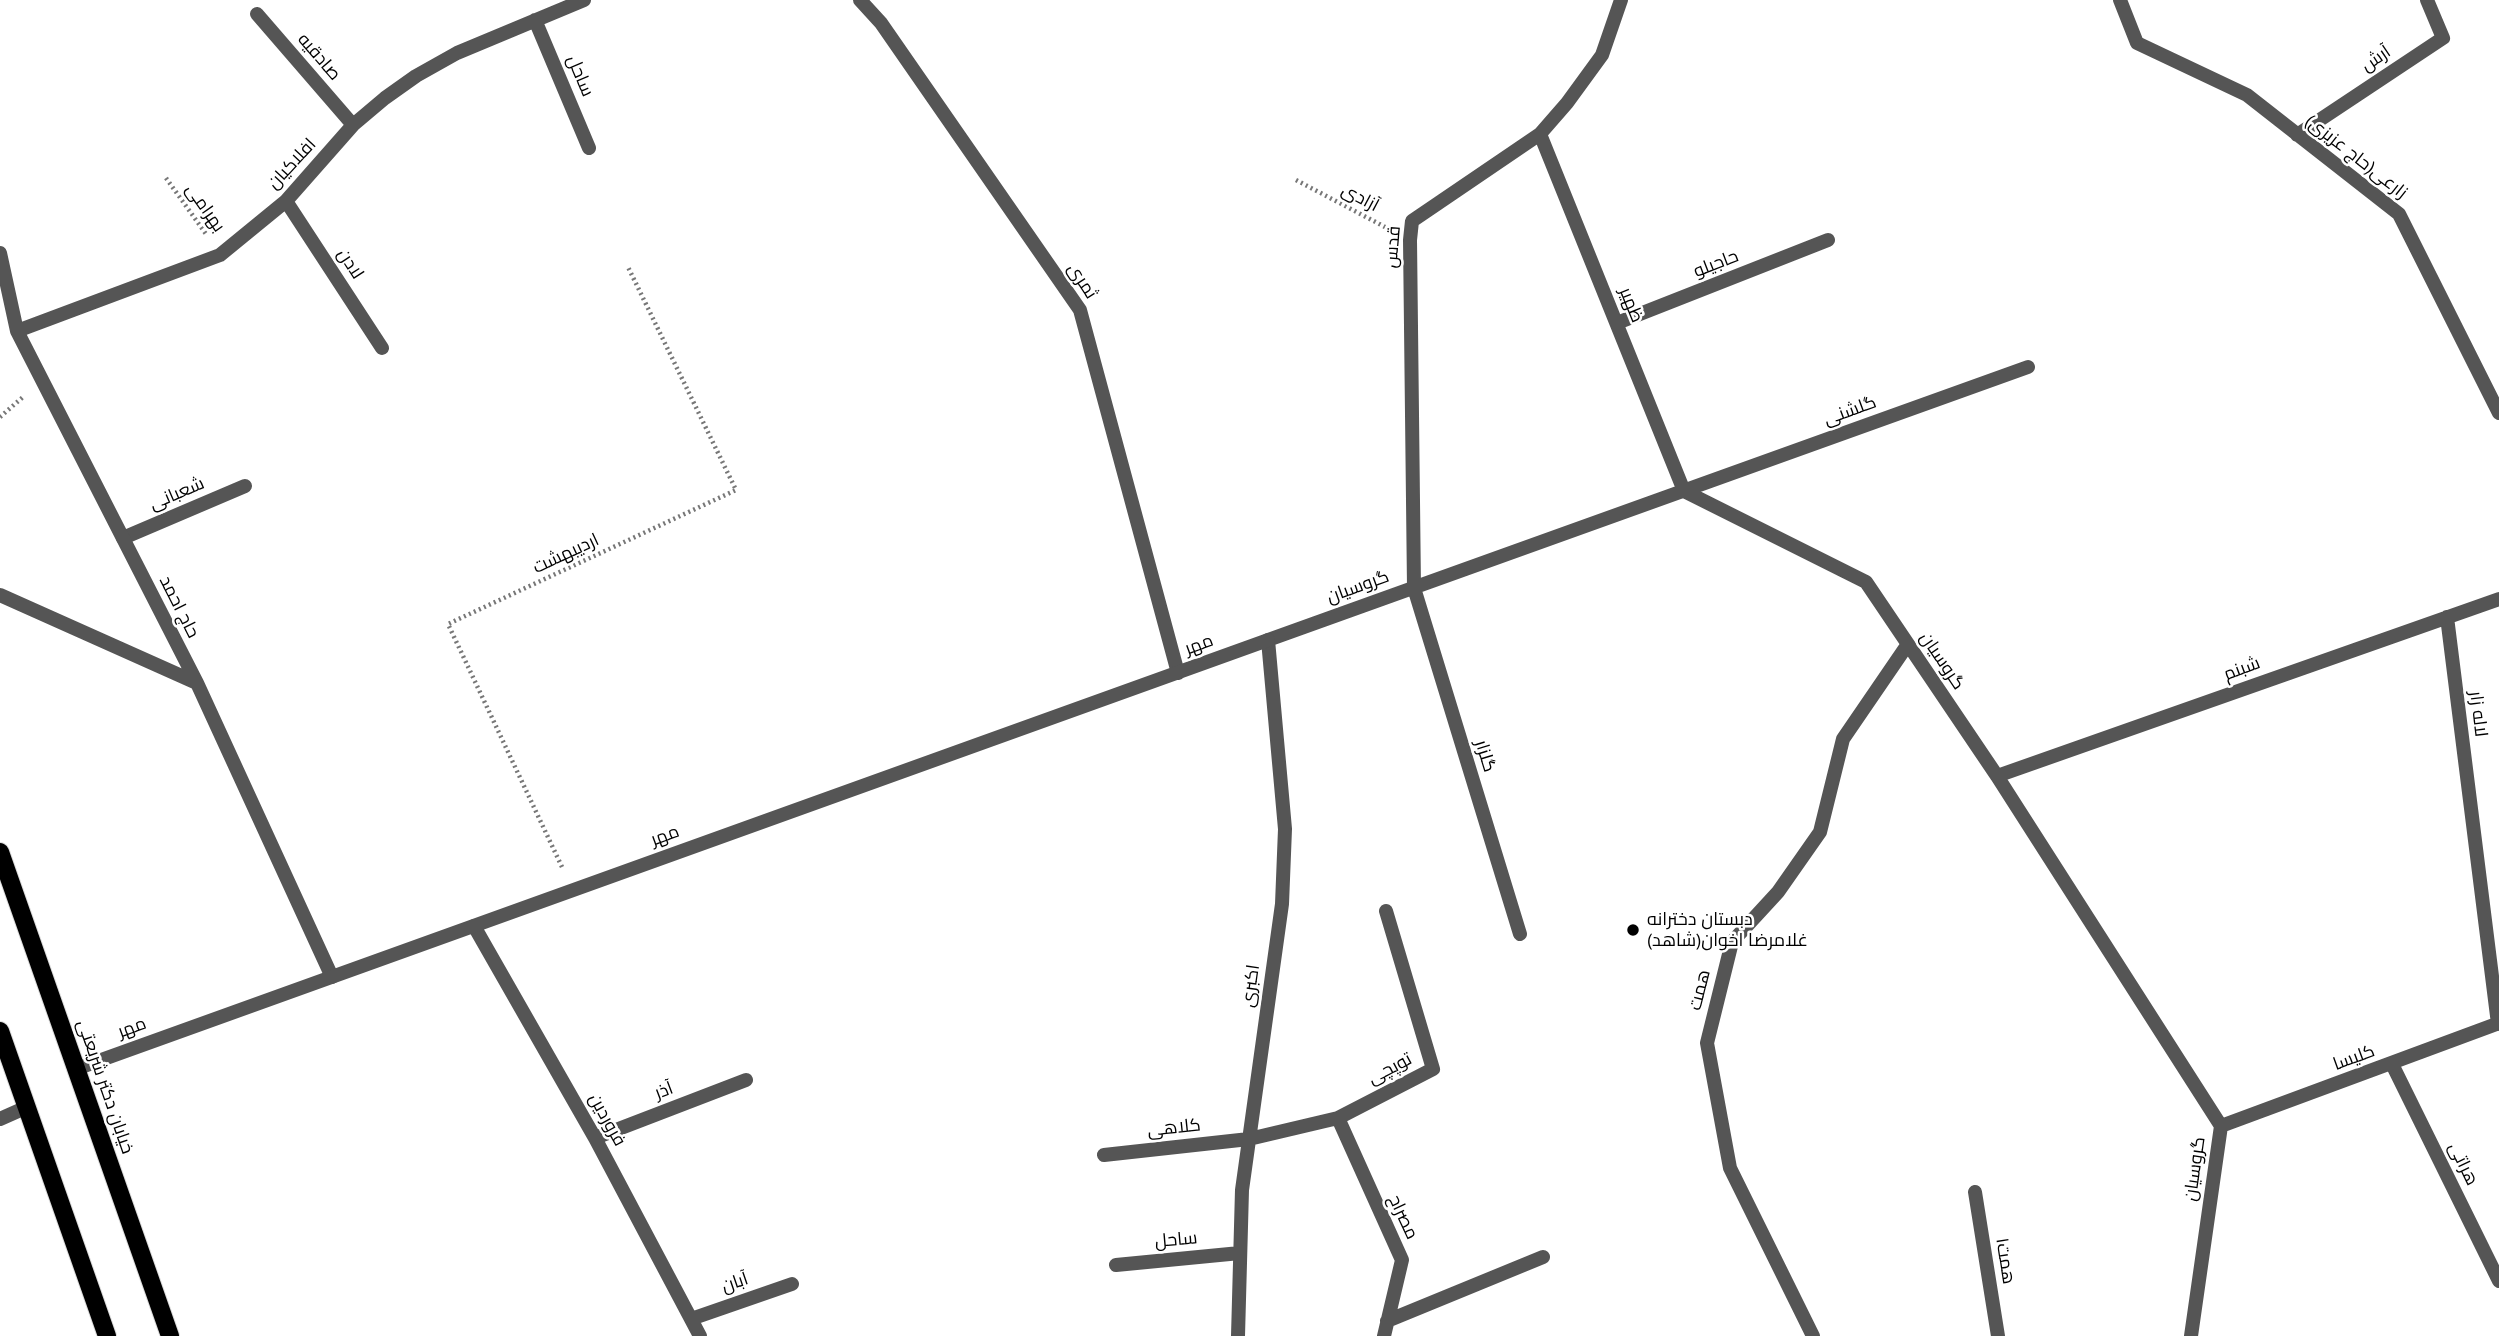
<!DOCTYPE html>
<meta charset="utf-8">
<style>
body{margin:0}
canvas{display:block;background:#fff}
</style>
<canvas width="2499" height="1336"></canvas>
<script>
const ctx = document.querySelector('canvas').getContext('2d');
ctx.lineJoin = 'round';
function trace(path, color, width, dash) { ctx.strokeStyle = color; ctx.lineWidth = width; ctx.lineCap = dash ? 'butt' : 'round'; ctx.setLineDash(dash || []); ctx.stroke(path); }
function write(font, color, halo, rows, align = 'center') {
  ctx.font = font + ' "PT Sans",Cairo,sans-serif'; ctx.lineWidth = 5; ctx.setLineDash([]); ctx.textBaseline = 'middle'; ctx.strokeStyle = halo; ctx.fillStyle = color; for (const [text, x, y, turn = 0] of rows) {
    ctx.save(); ctx.translate(x, y); ctx.rotate((+turn || 0) * Math.PI / 180); ctx.textAlign = isNaN(turn) ? turn : align; if (halo) ctx.strokeText(text, 0, 0); ctx.fillText(text, 0, 0); ctx.restore();
  }
}
const primary = new Path2D(`
 M0,852L170,1336
 M0,1031L107,1336`);
trace(primary, '#dbdbdb', 20);
trace(new Path2D(`
 M166,178L206,234
 M1296,180L1385,227
 M0,417L23,397
 M562,867L448,624L736,490L628,267`), '#777', 4.5, [2, 3.5]);
trace(new Path2D(`
 M123,538L245,486`), '#555', 14);
trace(new Path2D(`
 M860,0L881,23L1080,310L1178,673
 M2120,0L2137,43L2247,95L2399,214L2499,413
 M257,14L353,125
 M535,20L589,148
 M1540,134L1684,491
 M2297,135L2443,38L2427,0
 M286,201L382,348
 M0,253L17,331L197,683L332,977
 M1617,323L1828,240
 M17,331L220,255L286,201L353,125L385,98L416,76L457,53L584,0
 M1684,491L1866,582L1997,776L2221,1126L2191,1336
 M0,595L197,683
 M2447,617L2498,1024
 M1997,776L2499,599
 M474,926L595,1138L700,1336
 M1520,934L1414,588L1410,240L1412,221L1540,134L1567,103L1602,55L1621,0
 M2392,1064L2499,1281
 M1338,1118L1402,1260L1384,1336
 M2221,1126L2499,1023
 M595,1138L746,1080
 M1104,1155L1249,1139L1338,1118L1433,1069L1386,911
 M1975,1192L1998,1336
 M1116,1265L1240,1253
 M691,1319L792,1284
 M1387,1321L1543,1257
 M1238,1336L1242,1190L1282,904L1285,829L1268,640L2028,367
 M1813,1336L1730,1168L1707,1043L1732,942L1778,892L1820,832L1843,739L1908,644`), '#555', 14);
trace(new Path2D(`
 M76,1069L1268,640
 M0,1119L27,1107`), '#555', 14);
trace(primary, '#000', 18);
for (const [x, y, r, color] of [
 [1633,930,7,"#000"]
]) { const dot = new Path2D(); dot.arc(x, y, r, 0, 2 * Math.PI); ctx.fillStyle = color; ctx.fill(dot); trace(dot, '#fff', 2.5); }
write('18px', '#000', '#fff', [
 ["صادقیه",319,57,49],
 ["آرش",2376,59,-34],
 ["ساحل",580,76,67],
 ["زارعی(حاج عزیزی)",2356,157,38],
 ["افلاکیان",292,164,-47],
 ["آزادی",1360,198,28],
 ["بهرامی",205,208,55],
 ["قدس",1393,247,-85],
 ["لادن",350,264,57],
 ["حاجیلو",1716,264,-21],
 ["ثمری",1082,281,57],
 ["ظهیر",1631,305,68],
 ["گلشنی",1850,411,-20],
 ["شعبانی",177,494,-23],
 ["اردیبهشت",566,554,-25],
 ["گروسیان",1358,587,-20],
 ["حاج احمد",179,607,63],
 ["مهر",1199,645,-20],
 ["گروسیان",1942,661,56],
 ["شبنم",2242,669,-20],
 ["لاله زار",2478,714,83],
 ["گلزار",1485,756,73],
 ["مهر",665,836,-20],
 ["اکبری",1251,986,-82],
 ["همت",1700,990,-76],
 ["مهر",132,1028,-20],
 ["کلیسا",2354,1058,-20],
 ["توپچی",1390,1069,-28],
 ["خیابان دکتر شریعتی",105,1087,71],
 ["آذر",664,1091,-21],
 ["فروردین",607,1120,61],
 ["کلاهی",1174,1128,-6],
 ["هراتی",2463,1164,64],
 ["گروسیان",2195,1169,-82],
 ["مصراح",1403,1217,65],
 ["ساحل",1176,1240,-5],
 ["همت۱",2005,1261,81],
 ["آبان",735,1283,-19]
]);
write('18px', '#000', '#fff', [
 ["دبستان دخترانه",1647,920],
 ["غلامرضا اخوان(شاهد)",1647,941]
], 'left');
</script>
